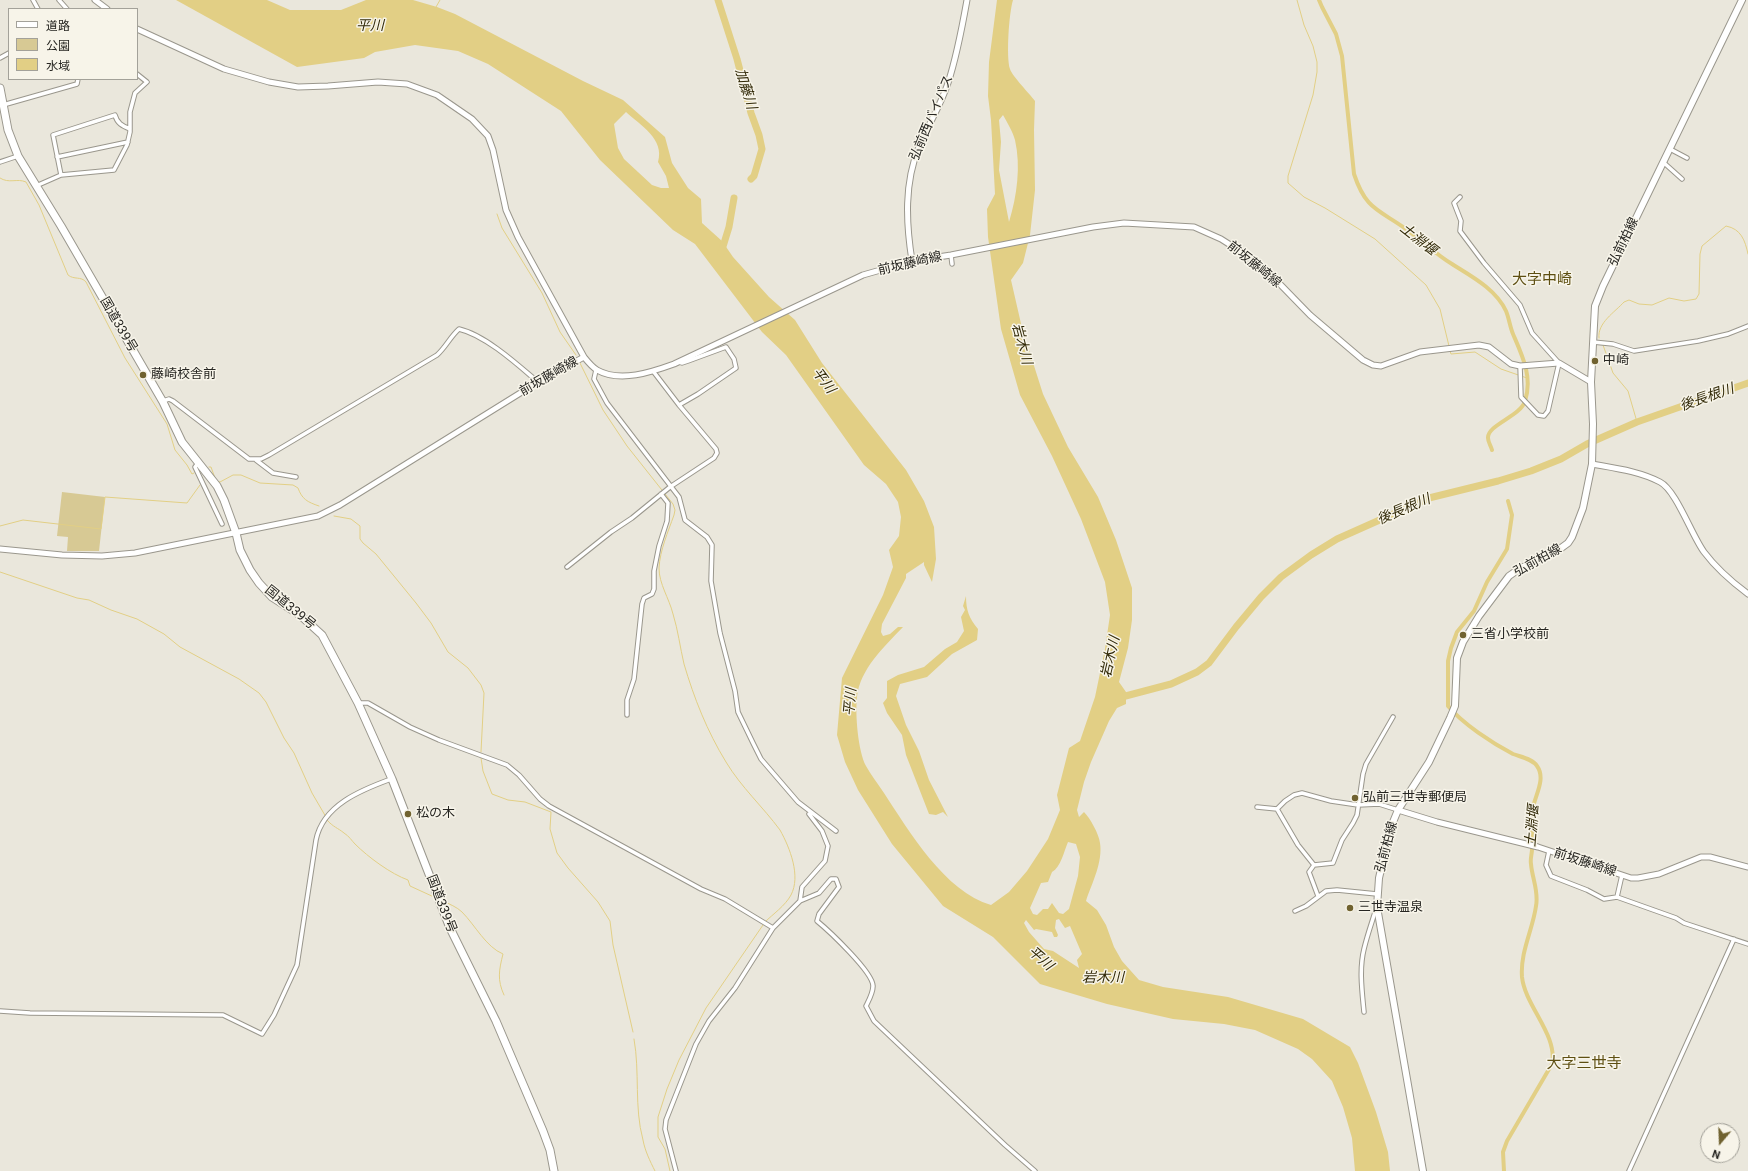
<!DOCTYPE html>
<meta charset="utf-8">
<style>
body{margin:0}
#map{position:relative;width:1748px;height:1171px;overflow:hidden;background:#eae7dc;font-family:Roboto,"Noto Sans JP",sans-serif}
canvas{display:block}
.legend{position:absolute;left:8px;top:8px;width:130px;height:72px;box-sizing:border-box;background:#f7f4e9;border:1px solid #a3a199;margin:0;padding:5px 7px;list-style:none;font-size:12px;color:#262521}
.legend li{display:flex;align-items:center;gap:8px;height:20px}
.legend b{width:20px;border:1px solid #a3a199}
.north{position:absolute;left:1700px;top:1123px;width:40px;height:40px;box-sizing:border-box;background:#f7f4e9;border:1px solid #a3a199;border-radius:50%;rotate:199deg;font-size:11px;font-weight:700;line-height:16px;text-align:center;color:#262521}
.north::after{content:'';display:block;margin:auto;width:14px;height:18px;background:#706230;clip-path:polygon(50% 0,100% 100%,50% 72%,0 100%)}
</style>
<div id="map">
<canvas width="1748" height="1171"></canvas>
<ul class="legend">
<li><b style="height:5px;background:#fff"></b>道路</li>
<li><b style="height:11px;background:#d7c994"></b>公園</li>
<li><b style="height:11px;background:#e2cf85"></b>水域</li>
</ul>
<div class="north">N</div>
</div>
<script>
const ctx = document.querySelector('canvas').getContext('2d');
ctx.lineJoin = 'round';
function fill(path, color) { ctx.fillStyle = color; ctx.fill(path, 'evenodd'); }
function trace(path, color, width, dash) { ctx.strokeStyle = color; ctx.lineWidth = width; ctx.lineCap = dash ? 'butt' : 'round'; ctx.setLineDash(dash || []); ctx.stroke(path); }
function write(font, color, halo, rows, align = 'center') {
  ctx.font = font + ' Roboto,"Noto Sans JP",sans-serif'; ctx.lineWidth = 3; ctx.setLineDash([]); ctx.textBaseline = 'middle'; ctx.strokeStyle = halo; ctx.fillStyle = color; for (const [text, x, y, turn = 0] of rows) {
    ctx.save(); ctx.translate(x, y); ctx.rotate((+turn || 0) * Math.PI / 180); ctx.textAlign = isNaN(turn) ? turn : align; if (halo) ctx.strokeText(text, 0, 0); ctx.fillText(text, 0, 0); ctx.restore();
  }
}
fill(new Path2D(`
 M62,492L105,497L99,551H67L68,537L57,536Z`), '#d7c994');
fill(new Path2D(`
 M176,0H267L290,10H341L366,0H413L437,7L455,14L583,81L623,100L665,137L672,163L688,188L701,199L702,223L722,241L733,257L769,297L795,320L822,363L906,470L924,501L934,527L936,559L932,582L924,565V562L906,574V578L882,624L881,632L883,636L890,634L898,627H903C884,647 860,669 857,697C855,714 858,751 866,766C871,775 878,784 884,793C909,831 945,892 991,905L1009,892L1027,871L1048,839L1060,810L1057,795L1069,748L1080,741L1095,697L1105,649L1110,615L1105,582L1081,519L1052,456L1020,395L1001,329L988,237L987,209L995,194L991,120L988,96L989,62L997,0H1013C1009,13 1006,57 1010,69C1012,76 1030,94 1035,101L1034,130L1035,190L1030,235L1023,263L1011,280L1022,328L1043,394L1068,447L1098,497L1116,540L1132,588V620L1128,648L1119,682L1126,692V704L1117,708L1109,721L1091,762L1084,782L1077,810L1079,817L1084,812C1090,818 1099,834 1100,843C1103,862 1092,883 1086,901L1097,910L1106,925L1114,947L1122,961L1139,980L1163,987L1228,997L1303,1019L1350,1047L1358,1063L1376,1112L1388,1152L1390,1171H1355L1352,1138L1343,1107L1332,1081L1312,1059L1298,1049L1255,1030L1224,1024L1173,1019L1107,1004L1040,984L993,937L943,906L892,844L858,790L845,762L837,735L842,678L883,595L893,567L889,550L899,536L901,517L898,502L886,484L864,465L786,355L762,332L695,244L673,230L600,160L561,111L488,64L458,51L415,45L375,52L364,58L297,67ZM626,112C640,125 665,139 658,162L666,176L669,188H661L652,185L624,159L618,148L614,124ZM1003,115C1007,122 1013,132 1015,140C1021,166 1017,196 1009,222L999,170L1001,142L999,120ZM1068,842L1076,844L1080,857L1078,876L1069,909L1063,914L1059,913L1052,903L1048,909H1043L1037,915L1033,914L1030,908L1041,883L1048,882L1052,872C1061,867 1064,851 1068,842ZM1059,919L1065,928L1070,926L1082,954L1077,960L1079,968L1053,951L1044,949L1029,932L1024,923L1026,920L1034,930L1036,929L1052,932L1054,937H1057L1058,935L1055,928L1056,920Z
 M966,596C966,610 969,618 978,629L977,640L952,654L927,677L900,684L896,696L906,725L919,751L929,780L948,817L943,812L936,815L929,814L906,755L902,735L887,713L883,703L887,698V681L898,675L924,667L945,649L957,642L964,631L961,617L965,610L963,606Z`), '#e2cf85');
trace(new Path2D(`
 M1297,0L1304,25L1313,46L1317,62V72L1313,95L1288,176V183L1304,197L1325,208L1375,239L1426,285L1440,309L1449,346
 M436,7L440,0
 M0,178C9,184 17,178 26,182L39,205L68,275C74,280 81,276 86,282L125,358L167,424L175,450L187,465L192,474L194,473
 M497,214L502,228L542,293L560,332L576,355
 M1599,338C1597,323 1615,312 1624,302L1629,300L1639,304L1652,305L1669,298L1684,301L1696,299L1699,294L1700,254L1702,246L1726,226C1741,229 1745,240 1748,254
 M1603,345L1613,373L1628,391L1637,422
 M1450,351L1451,354L1475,352L1501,369L1527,378
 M580,363L603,410L627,446L673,504L675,510L674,515C668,532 660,550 659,568C659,584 669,598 673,614C678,630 680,647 684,664C694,698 707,731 726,762C741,787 763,807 780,830C790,848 801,876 791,895C785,906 773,914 765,922
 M209,467H211L215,478
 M217,481L220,482L233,475H241L260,483L293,485L298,488C302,499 307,502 319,506
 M334,516L351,519L360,526V539L363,543L376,554L416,603L431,623L448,652L468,668L481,685L484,693L481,752
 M0,526L23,520L101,529L105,497L187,503L200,485
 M0,572L77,598L89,600L111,610L137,619L164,634L180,647L239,679L259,693L266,702L284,738L294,753L312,793L326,817
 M481,758L483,771L492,794L508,800L525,802L551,812L550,829L557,853L568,868L598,902L610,921L613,945L633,1032
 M327,820C333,827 338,828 344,833C349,836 352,841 355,844C368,857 391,874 408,880L410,886L434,897
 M443,901C449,904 457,907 462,912C475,925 486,947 503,954C499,970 497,980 504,995
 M634,1039C640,1072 634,1107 643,1140C645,1151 650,1161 655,1171
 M670,1171L665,1149L658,1137V1117L667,1089L679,1060L706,1008L763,925`), '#e2cf85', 1);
trace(new Path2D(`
 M1319,0L1322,7L1336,34L1342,56L1354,174C1366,210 1378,209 1406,229C1422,240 1435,254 1452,264C1471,276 1496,289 1506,311C1509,318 1510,327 1513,334C1522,355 1533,377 1525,401C1521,416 1487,425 1488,438C1488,442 1491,446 1492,450
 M1504,1171L1503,1152L1507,1141L1552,1064C1558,1035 1525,1006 1522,977C1520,952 1533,929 1536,906C1539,891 1532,878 1531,864C1530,859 1532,854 1532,849C1533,837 1531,825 1532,813C1533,798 1547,780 1537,766C1533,759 1521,757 1513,754C1492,743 1463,724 1448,706V661L1451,648L1457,632L1474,611L1487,582L1507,549L1512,515L1508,501`), '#e2cf85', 4);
trace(new Path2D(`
 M718,0L737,59L751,113L759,135L762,149L754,176L751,179
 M721,253L729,227L734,198
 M1118,698L1171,684L1197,672L1209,663L1236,627L1261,597L1281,577L1311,555L1337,539L1429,498L1498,481L1531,471L1561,459L1587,444L1637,422L1748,383`), '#e2cf85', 7);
const street = new Path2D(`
 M33,0L38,9
 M59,0L67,9
 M0,58L9,53
 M3,105L77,84L78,79
 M1670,149L1687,158
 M57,157L128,142
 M0,162L18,156
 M1663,162L1682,179
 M61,175L53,135L115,115C117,123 122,126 130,129
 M36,186L61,175L114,170L127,145L130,132V112L135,93L147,82L137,74
 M1460,197L1454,203L1461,221L1460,231L1484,263L1520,305L1532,333L1559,363L1548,411L1544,416L1538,415L1521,397L1520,366
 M951,255L952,264
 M1593,342L1613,344L1634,351L1698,341L1728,334L1748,326
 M596,370L594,379L607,403L679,497L685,520L707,537L712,545L711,581L720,633L735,691L738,712L753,743L761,759L798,802L836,831
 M163,401L169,399L173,401L249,459H261L269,455L437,355C446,347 450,337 459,329C485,335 517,364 538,382
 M679,405L698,394L736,368L734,359L726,347L688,361L682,363L679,362
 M256,460L273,473L296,477
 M198,463L195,467L222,524
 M567,567L611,532L632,518L670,487L714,458L717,453L716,449L679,405L653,371
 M358,703H368L410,727L439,740L507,765L519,775L540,799L549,806L701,889L725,899L773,928
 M627,715V700L634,679L642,604L644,598L652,594L654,589V571L659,546L667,521L668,503L661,494
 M1257,807L1277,809
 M1549,851L1546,865L1551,876L1587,890L1604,899L1617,897
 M1314,865L1298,845L1277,809L1285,801L1294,795L1302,793L1331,801L1358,805L1379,804L1398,810
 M1314,865L1333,863L1342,840L1353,823L1357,815L1363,774L1366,764L1393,717
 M1314,865L1309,872L1318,896
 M1622,875L1617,897L1676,918L1684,923L1748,944
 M800,901L819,893L831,879H836L839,887L819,914L817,921C828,930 873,972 873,986C873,993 869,1000 866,1006L874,1021L1005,1145L1035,1171
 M1295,911L1306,906L1326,891L1337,890L1377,894
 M0,1011L30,1013L223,1015L262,1034L274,1015L297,965L316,840C323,805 361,790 391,779
 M1364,1012C1362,991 1359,969 1364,949C1367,936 1372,922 1376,909
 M676,1171L665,1129L666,1120L696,1044L709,1021L735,988L773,928L800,901L802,887L825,861L828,846L822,831L809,814
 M1629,1171L1734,939`);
const secondary = new Path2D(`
 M95,0L107,9
 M137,29L224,69L269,82L298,87L328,86L378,82L407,84L437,95L472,119L488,136L493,150L506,210L518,237L584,357C588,362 592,367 597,370C620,383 652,372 674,364L863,275L912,261L951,255L1093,227L1124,223L1194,227L1221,239L1243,253L1273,277L1310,315L1363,360L1373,365L1381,366L1420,352L1479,345L1489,347L1511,364L1520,366L1559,363L1591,382
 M912,261C906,223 904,183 919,147C928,125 941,105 948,83C957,56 962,28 967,0
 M1592,464C1614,468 1639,471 1660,482C1676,490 1692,536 1704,552C1716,568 1732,582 1748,594
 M0,549L62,555L102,556L135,553L318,516L340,505L538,382L584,357
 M1398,810L1437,822L1538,847L1631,878H1638L1659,874L1701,857H1710L1748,867`);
const primary = new Path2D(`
 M1423,1171L1377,907L1379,878L1391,827L1398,810L1429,762L1450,718L1455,706L1457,658L1463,642L1479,616L1509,576L1519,569L1557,551L1568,543L1572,537L1583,508L1592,464L1593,424L1591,382L1595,306L1603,286L1742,0`);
const highway = new Path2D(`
 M0,88L8,130L18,156L61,226L163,402L182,442L217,486L224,500L236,533L240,550L250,570L259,583L272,597L300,615L322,635L358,703L392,779L450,928L496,1021L543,1131L550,1150L554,1171`);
trace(street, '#9a978d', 5.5);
trace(secondary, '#9a978d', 7);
trace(primary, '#9a978d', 8);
trace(highway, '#9a978d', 9);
trace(street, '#fff', 3.5);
trace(secondary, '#fff', 5);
trace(primary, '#fff', 6);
trace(highway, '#fff', 7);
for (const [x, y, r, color] of [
 [1595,361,4,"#706230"],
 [143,375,4,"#706230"],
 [1463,635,4,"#706230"],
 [1355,798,4,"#706230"],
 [408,814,4,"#706230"],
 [1350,908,4,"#706230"]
]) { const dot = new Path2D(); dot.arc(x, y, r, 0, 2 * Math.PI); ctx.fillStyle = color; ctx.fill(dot); trace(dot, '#f7f4e9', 1.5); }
write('13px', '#262521', '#f7f4e9', [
 ["弘前西バイパス",932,118,-67],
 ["弘前柏線",1624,242,-64],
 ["前坂藤崎線",910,264,-13],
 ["前坂藤崎線",1254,265,39],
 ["国道339号",118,325,60],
 ["前坂藤崎線",549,377,-30],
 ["弘前柏線",1538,561,-29],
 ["国道339号",290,608,39],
 ["弘前柏線",1387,847,-75],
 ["前坂藤崎線",1585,863,18],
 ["国道339号",441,904,69]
]);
write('13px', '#262521', '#f7f4e9', [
 ["中崎",1603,361],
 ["藤崎校舎前",151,375],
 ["三省小学校前",1471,635],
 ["弘前三世寺郵便局",1363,798],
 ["松の木",416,814],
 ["三世寺温泉",1358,908]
], 'left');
write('italic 14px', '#322a08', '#f7f4e9', [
 ["平川",370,26],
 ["加藤川",745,89,73],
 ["土淵堰",1418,240,38],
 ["岩木川",1021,344,75],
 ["平川",823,381,53],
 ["後長根川",1707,398,-19],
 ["後長根川",1404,510,-23],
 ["岩木川",1111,657,-77],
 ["平川",851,702,-85],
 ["土淵堰",1533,826,-85],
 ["平川",1040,959,41],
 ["岩木川",1103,978]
]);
write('15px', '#5e4f12', '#f7f4e9', [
 ["大字中崎",1542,280],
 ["大字三世寺",1584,1064]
]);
</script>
